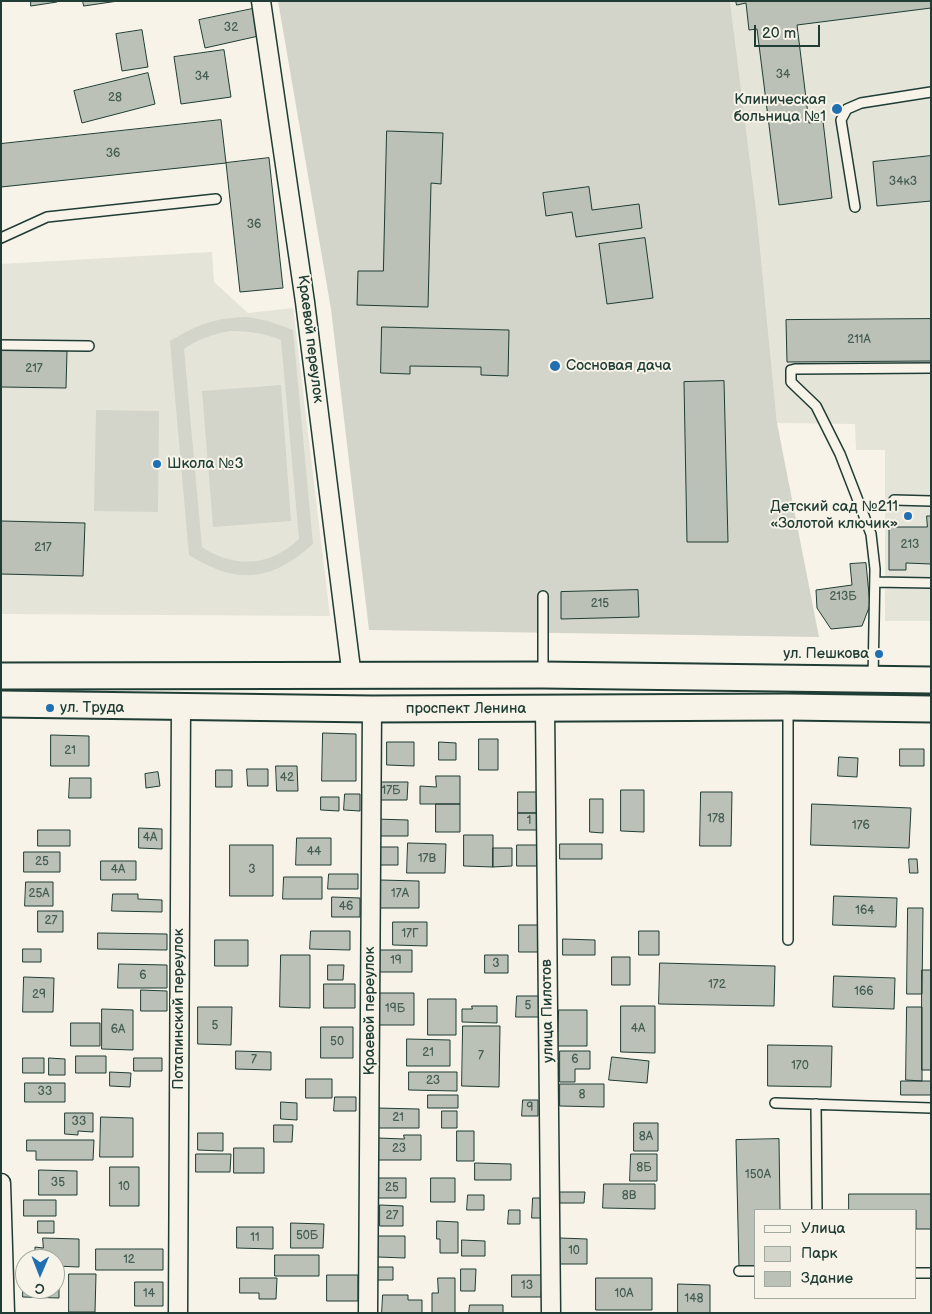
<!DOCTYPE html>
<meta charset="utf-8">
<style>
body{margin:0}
#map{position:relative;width:932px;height:1314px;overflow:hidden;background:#f7f3e8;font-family:"Balsamiq Sans",sans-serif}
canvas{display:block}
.frame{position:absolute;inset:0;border:2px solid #1f3d34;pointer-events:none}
.legend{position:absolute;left:754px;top:1209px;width:162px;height:90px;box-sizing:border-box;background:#f7f3e8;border:1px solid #a1aaa0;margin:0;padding:6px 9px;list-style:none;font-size:15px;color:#1f3d34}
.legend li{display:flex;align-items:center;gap:10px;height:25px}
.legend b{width:25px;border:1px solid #a1aaa0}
.north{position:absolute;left:15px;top:1249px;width:50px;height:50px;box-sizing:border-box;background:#f7f3e8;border:1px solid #a1aaa0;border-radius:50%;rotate:181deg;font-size:14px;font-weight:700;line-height:20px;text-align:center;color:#1f3d34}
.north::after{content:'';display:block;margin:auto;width:18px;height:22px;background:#1f6fb2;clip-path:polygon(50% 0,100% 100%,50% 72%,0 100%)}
.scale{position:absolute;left:754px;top:25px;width:66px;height:22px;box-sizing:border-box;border:2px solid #1f3d34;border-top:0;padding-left:6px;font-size:15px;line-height:18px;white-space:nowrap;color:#1f3d34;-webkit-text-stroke:4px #f7f3e8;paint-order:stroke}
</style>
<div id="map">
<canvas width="932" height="1314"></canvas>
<div class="frame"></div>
<ul class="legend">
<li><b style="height:6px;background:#f7f3e8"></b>Улица</li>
<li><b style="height:14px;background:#d3d5ca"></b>Парк</li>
<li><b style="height:14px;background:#bbc1b6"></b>Здание</li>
</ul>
<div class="north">С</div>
<div class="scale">20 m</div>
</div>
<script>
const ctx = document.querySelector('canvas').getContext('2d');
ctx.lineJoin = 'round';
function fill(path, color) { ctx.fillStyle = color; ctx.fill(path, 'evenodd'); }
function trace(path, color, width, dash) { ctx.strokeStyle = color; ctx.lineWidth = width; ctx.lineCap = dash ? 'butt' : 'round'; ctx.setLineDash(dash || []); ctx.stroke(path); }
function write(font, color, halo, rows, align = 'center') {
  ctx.font = font + ' "Balsamiq Sans",sans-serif'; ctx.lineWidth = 4; ctx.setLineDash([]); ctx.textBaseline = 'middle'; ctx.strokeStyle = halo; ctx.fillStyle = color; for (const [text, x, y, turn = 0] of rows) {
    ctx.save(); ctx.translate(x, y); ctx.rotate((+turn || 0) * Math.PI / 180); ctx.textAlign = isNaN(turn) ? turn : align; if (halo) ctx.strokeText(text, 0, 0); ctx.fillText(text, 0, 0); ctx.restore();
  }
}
fill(new Path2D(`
 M730,1H931V621H885V450H856L855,424L777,423L757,217Z
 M212,252L214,282L248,313L293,308L330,616L1,614V264Z`), '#e5e4d9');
fill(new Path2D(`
 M278,1H730L757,217L777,423L819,637L369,630L331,309Z
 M248,317L268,321L293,330L313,544C271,582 237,585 189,555L170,341C199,324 214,318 248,317ZM230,331C248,331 264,333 281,340L299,539C271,566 235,569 202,547L184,349C198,339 213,334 230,331Z
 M281,385L291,521L213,527L202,391Z
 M96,410L159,411L158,512L94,511Z`), '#d3d5ca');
const building = new Path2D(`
 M31,1H57V2L31,6Z
 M83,1H118L84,6Z
 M736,1H931V8L797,25L809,123L823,121L832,198L779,205L757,29L749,30L746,3L737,5Z
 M257,8L263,35L205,48L199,20Z
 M142,30L148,67L122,71L116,34Z
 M224,50L231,97L181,104L174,57Z
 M148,73L155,104L82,123L74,91Z
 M221,120L226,163L1,187V144Z
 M387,131L443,133L441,184L431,183L428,307L357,305L358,271H383Z
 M931,156V201L877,206L873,162Z
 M269,158L283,288L240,292L226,163Z
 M589,187L592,210L639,204L642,228L576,237L572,212L546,216L543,193Z
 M645,238L653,298L607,304L599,244Z
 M931,319V361L787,362L786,320Z
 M382,327L509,330L508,376L481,375V367L410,366V374L381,373Z
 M1,349L67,351L66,388L1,387Z
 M724,381L728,542H687L684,382Z
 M927,516H931V564L906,563V570H889V527H927Z
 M1,521L85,523L83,576L1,574Z
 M866,563L870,605L862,626L831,629L817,608L816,590L852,585L850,564Z
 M638,590L639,617L561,619V592Z
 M323,733L356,734V781H322Z
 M51,735L89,736V766H51Z
 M479,739H498V770H479Z
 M387,742H414V766L387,765Z
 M439,742L456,743V760H439Z
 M900,749H924V766H900Z
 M839,757L858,758L857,777L838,776Z
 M276,766H297L298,791H277Z
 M247,769H268V786H248Z
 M216,770H232V787H216Z
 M158,772L160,786L146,788L145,774Z
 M436,776H460V804H420V786L436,787Z
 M70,778H91V798H69Z
 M375,782H408L407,800H375Z
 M621,790H644V832L621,831Z
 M518,792H540V813H518Z
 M701,792H732L731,846H700Z
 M345,794H360V811L344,810Z
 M321,797H339V811L321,810Z
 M590,799H603V833L590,832Z
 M436,804H460V832H436Z
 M812,804L911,808L909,848L811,845Z
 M518,813H540V830H518Z
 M375,819L408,820V836H375Z
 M139,828L162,829V849L139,848Z
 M38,830H70V846H38Z
 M464,835H493V867L464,866Z
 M297,838H331V865H296Z
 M408,843L446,844L445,873H407Z
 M560,844H602V859H560Z
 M230,845H273V896H230Z
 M517,845H539L538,866H517Z
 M376,847H398V865H376Z
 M493,848H512V866L493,867Z
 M24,852H60V872H24Z
 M909,859H917L918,873H910Z
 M101,861H136V880H101Z
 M329,874H358V889H328Z
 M284,877H322V899H283Z
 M380,880L419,881V908H380Z
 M26,882H53V906H25Z
 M113,894H138V899L162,900V912L112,911Z
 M834,896L897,898L896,927L833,925Z
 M332,897L360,898V917H332Z
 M908,908H923L922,994H907Z
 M38,911H63V932H38Z
 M393,922H427V946L393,945Z
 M519,925H542V952H519Z
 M311,931H350V950L310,949Z
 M639,931H659V955H639Z
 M98,933L167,934V950L98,949Z
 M563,939L595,940V955H563Z
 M215,940H248V966H215Z
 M23,949H41V962H23Z
 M380,950H412V972H380Z
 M281,955H310V1008L280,1007Z
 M485,955H508V973H485Z
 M612,957H630V985H612Z
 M660,963L775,966L774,1006L659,1004Z
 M119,964L167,965V988H118Z
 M328,965H344L343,980H328Z
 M922,970H931V1070H922Z
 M834,976L895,978L894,1009L833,1007Z
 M24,977L54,978L53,1012H23Z
 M324,984H355V1008H324Z
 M141,990L167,991V1011H141Z
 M376,993H414V1025H376Z
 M517,996H539V1017H516Z
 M428,999H456V1035H428Z
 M472,1006H497V1023L462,1022V1009H472Z
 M621,1006H655V1053L621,1052Z
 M198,1007H232L231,1045L198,1044Z
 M907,1007H922V1081L906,1080Z
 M102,1009L133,1010V1050L102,1049Z
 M559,1010H587V1046H558Z
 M71,1023H100V1046H71Z
 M463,1026H500L499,1087L462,1086Z
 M321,1027H353V1058H321Z
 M407,1039L450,1040V1066H407Z
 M768,1045L832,1046L831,1087L768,1086Z
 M236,1051L271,1052V1070L236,1069Z
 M560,1051H590V1069H575V1082H560Z
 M76,1056H106V1073H76Z
 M612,1057L649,1061L647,1083L609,1080Z
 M23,1058H44V1073H23Z
 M49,1058L65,1059V1075H49Z
 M134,1058H162V1071H134Z
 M110,1072L131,1073L130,1087L110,1086Z
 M409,1072H457V1091L409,1090Z
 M306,1079H332V1098H306Z
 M901,1081H931V1095H901Z
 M25,1083H65V1102H25Z
 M560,1084H604V1107L560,1106Z
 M428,1095H458V1108H428Z
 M335,1097H356V1111H334Z
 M523,1100H538V1116H522Z
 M281,1102L297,1103V1120L281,1119Z
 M376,1108L419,1109V1128H376Z
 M442,1111H457V1128H442Z
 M65,1113H93V1132L78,1131V1135L65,1134Z
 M101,1117L133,1118V1157H100Z
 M634,1123H658V1151H634Z
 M274,1125H293L292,1142H274Z
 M457,1131H474V1161H457Z
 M198,1133H223V1151L198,1150Z
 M404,1135H421V1160H378V1138L404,1139Z
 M779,1139L780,1210H756V1267L739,1268L736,1140Z
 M27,1140H94L93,1160H36V1151H27Z
 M234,1148H264V1173H234Z
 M196,1154H231L230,1172H196Z
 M631,1154H657V1181H630Z
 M475,1163L511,1164V1180H475Z
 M110,1167H139V1206H110Z
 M39,1170L77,1171V1195H39Z
 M379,1178H406V1198H379Z
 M431,1178H455V1202H431Z
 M604,1184H655V1209L603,1208Z
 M560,1192H585L584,1203H560Z
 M849,1194H931V1229H916V1210H849Z
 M468,1195H484V1210H467Z
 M533,1198H545V1218H532Z
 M24,1200H56V1216H24Z
 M380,1205L403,1206V1226H380Z
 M509,1210H520V1224H508Z
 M38,1221H54V1233H38Z
 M437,1221L458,1222V1253H440V1239H437Z
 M291,1223L324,1224L323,1248H291Z
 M237,1227H273V1249L237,1248Z
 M378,1236H405V1258L378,1257Z
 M43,1238L79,1239V1267L55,1266V1259H35V1247L43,1248Z
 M560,1238L587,1239V1264H560Z
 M462,1240L485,1241V1256H462Z
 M96,1249H163V1270H96Z
 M275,1255H319V1276H275Z
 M376,1267H393V1280H376Z
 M461,1269H476L475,1291H461Z
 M23,1272H25V1289H55V1272H59V1298L23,1297Z
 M69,1274H96L95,1312H69Z
 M327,1275H358V1301H327Z
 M512,1275H542L541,1297H512Z
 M240,1278H277L276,1299H259V1293H240Z
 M438,1278H455V1313H432V1293H438Z
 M596,1278H652V1310H596Z
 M135,1282H163V1306H135Z
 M678,1284L710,1285V1313H678Z
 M383,1295H408V1300H422V1313H382Z
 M470,1305H503V1313H469Z`);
fill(building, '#bbc1b6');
trace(building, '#1f3d34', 1);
const service = new Path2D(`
 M855,207L841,120L847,109L861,103L931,92
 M1,238L47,217L216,199
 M1,345L89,346
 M894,500L931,501
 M875,582L931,583
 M543,673V596
 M873,679L875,569L871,534L840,454L816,406L791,382V370L795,369L931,368
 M788,940V707
 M775,1103L931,1108
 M816,1104L817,1210
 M739,1271H756
 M916,1273H931`);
const minor = new Path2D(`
 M261,1L305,302L352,677
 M545,708L551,1313
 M1,1183L5,1313
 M178,1313L181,706
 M368,1313L372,709`);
const secondary = new Path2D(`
 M1,676L543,675L931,680
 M1,704L372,709L788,707L931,709`);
trace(service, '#1f3d34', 12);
trace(minor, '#1f3d34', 21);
trace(secondary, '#1f3d34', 29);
trace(service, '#f7f3e8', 9);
trace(minor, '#f7f3e8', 18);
trace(secondary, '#f7f3e8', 25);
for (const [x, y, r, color] of [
 [837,109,6,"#1f6fb2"],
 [555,366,6,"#1f6fb2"],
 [157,464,5,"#1f6fb2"],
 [908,516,5,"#1f6fb2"],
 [879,654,5,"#1f6fb2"],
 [50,708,5,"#1f6fb2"]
]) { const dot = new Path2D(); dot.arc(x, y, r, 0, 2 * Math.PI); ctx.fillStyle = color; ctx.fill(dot); trace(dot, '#f7f3e8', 2); }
write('12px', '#465e54', null, [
 ["32",231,28],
 ["34",783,75],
 ["34",202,77],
 ["28",115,98],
 ["36",113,154],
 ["34к3",903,182],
 ["36",254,225],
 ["211А",859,340],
 ["217",34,369],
 ["213",910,545],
 ["217",43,548],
 ["213Б",843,597],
 ["215",600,604],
 ["21",70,751],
 ["42",287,778],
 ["17Б",391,791],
 ["178",716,819],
 ["1",529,821],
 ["176",861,826],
 ["4А",150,838],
 ["44",314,852],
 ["17В",427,859],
 ["25",42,862],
 ["4А",118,870],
 ["3",252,870],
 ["25А",39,894],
 ["17А",400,894],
 ["46",346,907],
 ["164",865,911],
 ["27",51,921],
 ["17Г",410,934],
 ["19",396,961],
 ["3",496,964],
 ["6",143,976],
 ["172",717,985],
 ["166",864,992],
 ["29",39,995],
 ["5",528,1006],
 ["19Б",395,1009],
 ["5",215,1026],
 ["4А",638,1029],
 ["6А",118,1030],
 ["50",337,1042],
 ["21",428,1053],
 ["7",481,1056],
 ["7",254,1060],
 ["6",575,1060],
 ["170",800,1066],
 ["23",433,1081],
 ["33",45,1092],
 ["8",582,1095],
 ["9",530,1108],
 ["21",398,1118],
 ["33",79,1122],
 ["8А",646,1137],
 ["23",399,1149],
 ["8Б",644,1168],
 ["150А",758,1175],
 ["35",58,1183],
 ["10",124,1187],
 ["25",392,1188],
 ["8В",629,1196],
 ["27",392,1216],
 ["50Б",307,1236],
 ["11",255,1238],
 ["10",574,1251],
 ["12",129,1260],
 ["13",527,1286],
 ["14",149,1294],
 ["10А",624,1294],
 ["148",694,1299]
]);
write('15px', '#1f3d34', '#f7f3e8', [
 ["Клиническая",826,100],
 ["больница №1",826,117],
 ["Сосновая дача",566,366,"left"],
 ["Школа №3",167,464,"left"],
 ["Детский сад №211",898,507],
 ["«Золотой ключик»",898,524],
 ["ул. Пешкова",869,654],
 ["ул. Труда",60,708,"left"]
], 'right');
write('15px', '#1f3d34', '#f7f3e8', [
 ["Краевой переулок",310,339,83],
 ["проспект Ленина",466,709],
 ["Потапинский переулок",179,1009,-90],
 ["Краевой переулок",370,1011,-90],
 ["улица Пилотов",548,1011,-91]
]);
</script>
